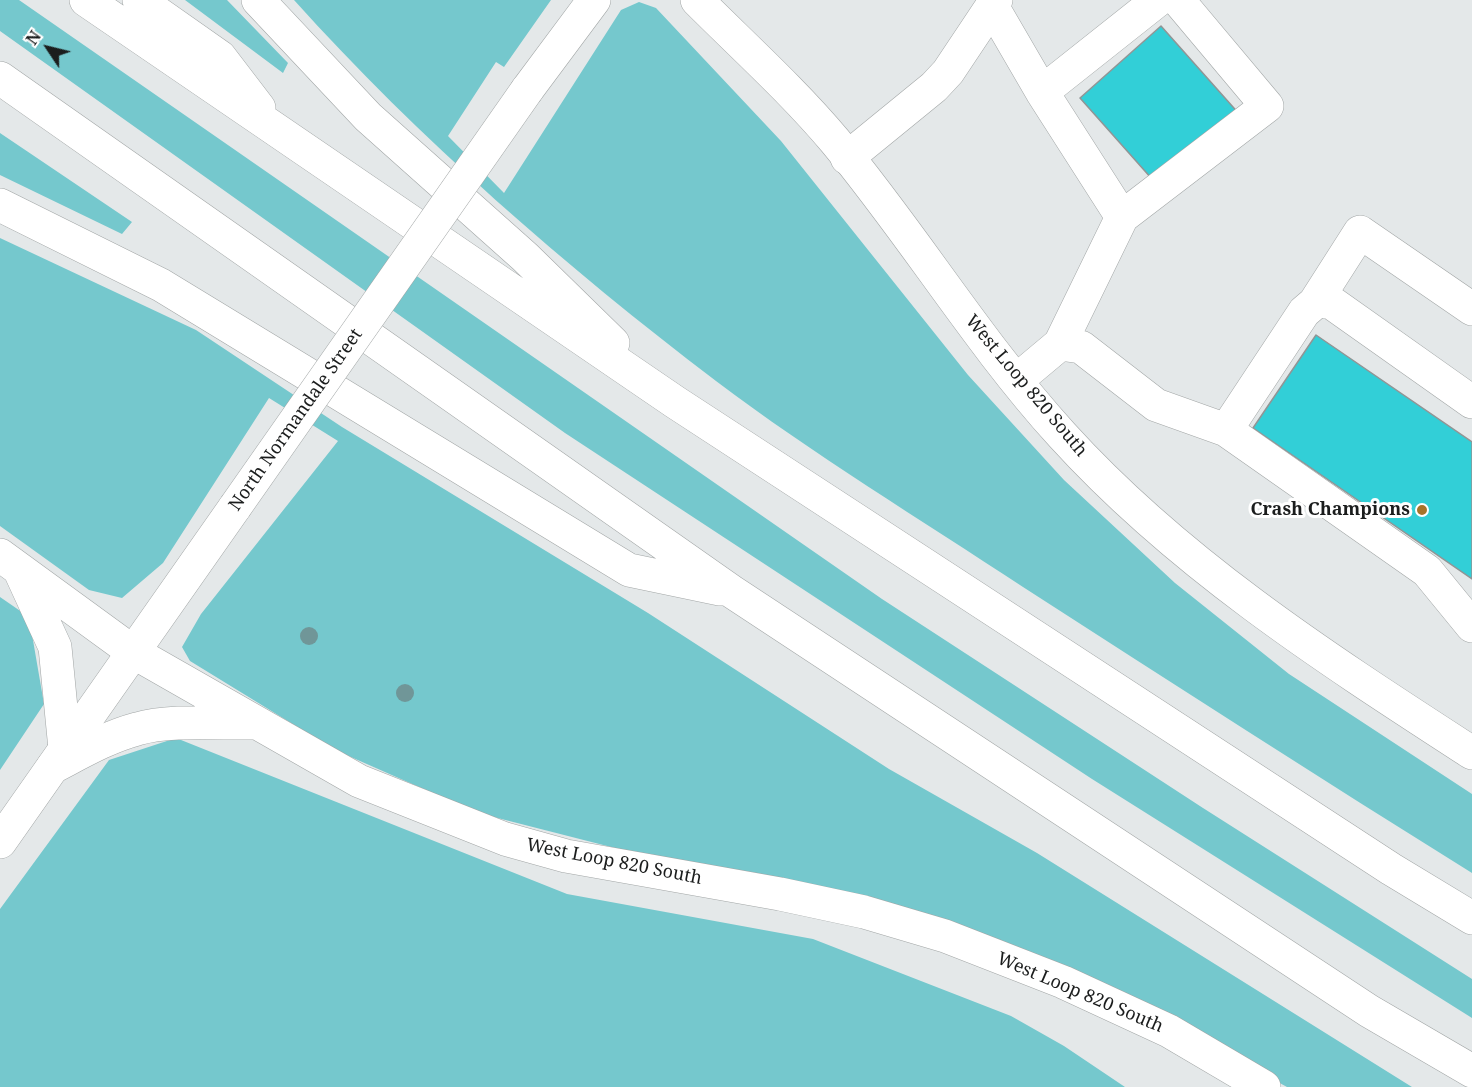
<!DOCTYPE html>
<style>
body{margin:0}
#map{position:relative;width:1472px;height:1087px;overflow:hidden;background:#e4e8e9;font-family:"Noto Serif",serif}
canvas{display:block}
.north{position:absolute;left:18px;top:18px;width:60px;height:60px;-webkit-text-stroke:4px #fff;paint-order:stroke;rotate:305deg;font-size:16px;font-weight:700;line-height:24px;text-align:center;color:#1b1d1d}
.north::after{content:'';display:block;margin:auto;width:21px;height:27px;background:#1b1d1d;clip-path:polygon(50% 0,100% 100%,50% 72%,0 100%)}
</style>
<div id="map">
<canvas width="1472" height="1087"></canvas>
<div class="north">N</div>
</div>
<script>
const ctx = document.querySelector('canvas').getContext('2d');
ctx.lineJoin = 'round';
function fill(path, color) { ctx.fillStyle = color; ctx.fill(path, 'evenodd'); }
function trace(path, color, width, dash) { ctx.strokeStyle = color; ctx.lineWidth = width; ctx.lineCap = dash ? 'butt' : 'round'; ctx.setLineDash(dash || []); ctx.stroke(path); }
function write(font, color, halo, rows, align = 'center') {
  ctx.font = font + ' "Noto Serif",serif'; ctx.lineWidth = 6; ctx.setLineDash([]); ctx.textBaseline = 'middle'; ctx.strokeStyle = halo; ctx.fillStyle = color; for (const [text, x, y, turn = 0] of rows) {
    ctx.save(); ctx.translate(x, y); ctx.rotate((+turn || 0) * Math.PI / 180); ctx.textAlign = isNaN(turn) ? turn : align; if (halo) ctx.strokeText(text, 0, 0); ctx.fillText(text, 0, 0); ctx.restore();
  }
}
fill(new Path2D(`
 M0,0H19L882,599L1203,808L1472,979V1018L1092,779L565,433L0,31Z
 M185,0H227L288,63L283,73Z
 M294,0H551L504,67L496,62L448,136L504,193L621,10L639,2L656,8L781,141L968,375L1064,480L1175,583L1289,674L1472,794V873C1321,779 1172,683 1023,587C920,519 814,455 716,381C566,267 419,139 294,0Z
 M0,133L132,222L122,234L0,175Z
 M0,238L196,330L342,427L648,613L889,769L1037,853L1412,1087H1287L1119,995L615,848L478,813L335,750L190,661L182,647L201,614L338,441L269,398L163,563L122,598L89,590L0,526Z
 M0,597L29,617L44,704L0,770Z
 M176,738L567,894L813,939L1011,1016L1064,1046L1125,1087H0V909L109,760Z`), '#75c8cd');
const building = new Path2D(`
 M1161,26L1241,116L1160,188L1080,98Z
 M1316,335L1472,442V579L1253,428Z`);
fill(building, '#32cfd7');
trace(building, '#919595', 1.5);
const minor = new Path2D(`
 M992,6L1042,92
 M527,90L594,0
 M847,158L934,87L948,72L996,0
 M1122,217L1042,92L1158,0
 M1314,304L1360,232L1472,309
 M1060,344L1122,217L1267,106L1178,0
 M1017,380L1060,344L1081,347L1156,405L1226,430L1427,571L1472,626
 M1226,430L1304,312L1318,300L1332,303L1472,402
 M0,842L235,507`);
const major = new Path2D(`
 M697,0C743,46 793,91 835,141C914,236 979,344 1062,435C1179,564 1327,659 1472,753
 M0,555L133,652L359,781L505,839L566,856L780,894L864,912L945,936L1063,982L1169,1031L1264,1087
 M21,573L55,647L65,749
 M53,767C80,753 107,737 137,729C171,719 220,724 257,723`);
const highway = new Path2D(`
 M86,0L675,402L1391,869L1472,918
 M139,0L220,57L259,108
 M258,0L368,117L525,257L613,343
 M0,78L731,591L1369,1011L1472,1071
 M0,205L161,285L629,570L720,589`);
trace(minor, '#a2a6a6', 34);
trace(major, '#a2a6a6', 34);
trace(highway, '#a2a6a6', 34);
trace(minor, '#fff', 33);
trace(major, '#fff', 33);
trace(highway, '#fff', 33);
const minorBridge = new Path2D(`
 M235,507L527,90`);
trace(minorBridge, '#a2a6a6', 34, []);
trace(minorBridge, '#fff', 33);
ctx.fillStyle = '#709698';
for (const [x, y] of [
 [309,636],
 [405,693]
]) { ctx.beginPath(); ctx.arc(x, y, 9, 0, 2 * Math.PI); ctx.fill(); }
for (const [x, y, r, color] of [
 [1422,510,6,"#a6742a"]
]) { const dot = new Path2D(); dot.arc(x, y, r, 0, 2 * Math.PI); ctx.fillStyle = color; ctx.fill(dot); trace(dot, '#fff', 2); }
write('18px', '#1b1d1d', '#fff', [
 ["West Loop 820 South",1026,386,50],
 ["North Normandale Street",296,420,-55],
 ["West Loop 820 South",614,862,11],
 ["West Loop 820 South",1080,993,23]
]);
write('bold 18px', '#1b1d1d', '#fff', [
 ["Crash Champions",1410,510]
], 'right');
</script>
